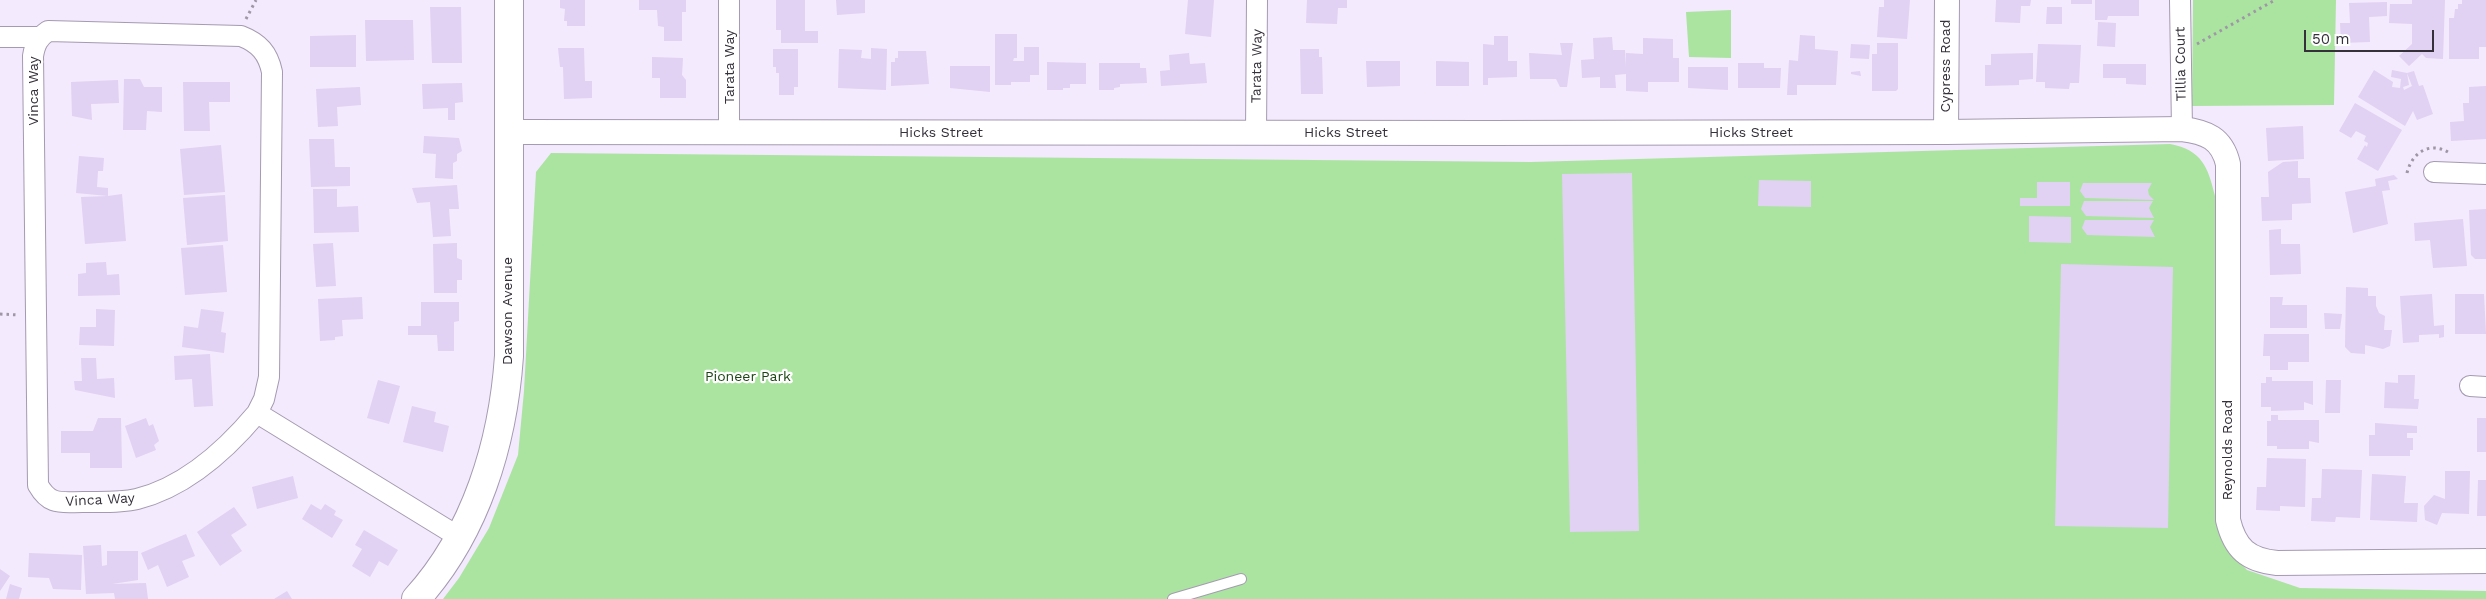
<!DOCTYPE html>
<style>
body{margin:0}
#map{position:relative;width:2486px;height:599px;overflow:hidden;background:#f3eafd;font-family:"Work Sans",sans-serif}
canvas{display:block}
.scale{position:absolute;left:2304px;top:30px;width:130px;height:22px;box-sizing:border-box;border:2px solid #353039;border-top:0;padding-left:6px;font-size:15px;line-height:18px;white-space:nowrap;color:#353039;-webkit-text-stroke:4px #fff;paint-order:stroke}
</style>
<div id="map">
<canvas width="2486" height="599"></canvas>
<div class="scale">50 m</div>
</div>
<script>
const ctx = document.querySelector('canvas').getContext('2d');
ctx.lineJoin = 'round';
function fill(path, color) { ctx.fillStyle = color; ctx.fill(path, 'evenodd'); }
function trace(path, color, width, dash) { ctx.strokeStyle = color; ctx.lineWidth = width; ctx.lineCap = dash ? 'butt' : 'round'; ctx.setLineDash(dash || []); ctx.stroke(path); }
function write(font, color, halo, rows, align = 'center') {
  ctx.font = font + ' "Work Sans",sans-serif'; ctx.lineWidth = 4.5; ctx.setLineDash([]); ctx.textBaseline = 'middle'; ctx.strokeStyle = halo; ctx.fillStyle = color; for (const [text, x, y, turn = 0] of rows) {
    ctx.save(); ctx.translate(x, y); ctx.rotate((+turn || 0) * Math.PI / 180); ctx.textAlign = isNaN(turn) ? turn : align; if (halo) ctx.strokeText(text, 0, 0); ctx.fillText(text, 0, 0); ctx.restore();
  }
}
fill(new Path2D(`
 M2193,0H2336L2334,105L2192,106Z
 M1731,10V58L1689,57L1686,12Z
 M2170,144C2202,150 2208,167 2215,196L2221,527L2232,554L2247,570L2300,588L2486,591V599H443L459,578L489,528L518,455L524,391L536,172L551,153L1531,162Z`), '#abe4a0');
fill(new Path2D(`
 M560,0H585V26H567V21H564L565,9L560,8Z
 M639,0H686V12H682V41H664V27L658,26L657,10H639Z
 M776,0H805V31H818V43H781V30H776Z
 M836,0H865V13L837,15Z
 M1188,0H1214L1211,37L1185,34Z
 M1307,0H1347V8H1338L1337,24L1306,23Z
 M1884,0H1910L1907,39L1877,37L1879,7H1884Z
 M1996,0H2031L2030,6H2021L2020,23L1995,22Z
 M2071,0H2092V4H2071Z
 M2095,0H2139V16H2108L2107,20H2095Z
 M2412,0H2445L2443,59L2426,58L2422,54L2409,66L2399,56L2412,44V24L2389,23L2390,4H2412Z
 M2462,0H2486V47H2479V59H2449V18H2454L2455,9H2458V4H2462Z
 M2387,2V16L2369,17L2370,42L2341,43L2340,23H2350L2349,3Z
 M430,7H461L462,63H432Z
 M2047,7H2062V24H2046Z
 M365,20H413L414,60L366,61Z
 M2098,22L2116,23L2115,47L2097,46Z
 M995,34H1017V58H1014L1013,61H1024V47H1039V75H1030V82H1011V85H995Z
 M356,35V67H310V36Z
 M1800,35L1815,36V49L1838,51L1836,85H1797V95H1787L1789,60L1798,61Z
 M1494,36H1508V61H1517V77L1488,78V85H1483V44L1494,45Z
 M1612,37L1613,50H1625L1626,67V53L1643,54V38L1673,39V58H1679V82H1648V92L1626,91V74L1615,75L1616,88H1600V77L1582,78L1581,60L1594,59L1593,38Z
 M1560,43H1573L1567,87H1560L1556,79H1530L1529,53L1562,55Z
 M1877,43H1898V89L1896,91H1872V54H1877Z
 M1851,44L1870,45L1869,59L1850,58Z
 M2038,44L2081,45L2079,83H2070L2069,89L2045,88V82H2036Z
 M558,48H584L585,81H592V98L564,99L563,67H560Z
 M871,48L887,49L886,90L838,88L839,49L862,50L861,58L871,59Z
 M773,49H798V87H794V95H779V73H776V67H773Z
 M1300,49H1319V57H1322L1323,94H1301Z
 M898,51H926L929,84L891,86V62H895V58H898Z
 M1189,53L1190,64L1205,63L1207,83L1161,86L1160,71L1170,70L1169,55Z
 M2033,53V79L2019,80V85L1985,86V65H1991V54Z
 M652,57L683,58L682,75L686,80V98H660V78H652Z
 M1366,61H1400V86L1367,87Z
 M1436,61L1469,62V86H1436Z
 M1047,62L1086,63V84H1070V88H1063V90H1047Z
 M1099,63H1140V68H1146L1147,83L1120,84V87L1114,88V90H1099Z
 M1738,63H1764V68H1781L1780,88H1738Z
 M2103,64H2146V85L2126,84V78H2103Z
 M950,66H990V92L950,88Z
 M1688,67H1728V90L1688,88Z
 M2374,70L2393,82L2392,87L2400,88L2401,79L2391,77L2392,70L2407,73L2414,71L2419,86L2423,85L2433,114L2417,120L2413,111L2405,126L2358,97ZM2407,73L2412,86L2404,90L2403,87L2409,85Z
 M1860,71L1861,76L1851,74V72Z
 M124,79H140L144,87H162V112L147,111L146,130H123Z
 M118,80L119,103L91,104L92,120L72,116L71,82Z
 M183,82H230V102H209L210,131H184Z
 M462,83L463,102L455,103V120H448V108L423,109L422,84Z
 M2486,86V139L2451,141L2450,122L2464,121L2463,103H2469V87Z
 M360,87L361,105L337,107L338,126L318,127L316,89Z
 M2355,103L2402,130L2378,171L2357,159L2365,145L2367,147L2368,143L2364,141L2366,136L2356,131L2351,138L2339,131Z
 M2303,126L2304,159L2268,161L2266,128Z
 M424,136L459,138L462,151L457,154V161L453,163V179L435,178L436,154L423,153Z
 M309,139H334L335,167H350V186L311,187Z
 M221,145L225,192L184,195L180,149Z
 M79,156L104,158L103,171H98L97,187L108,188V196L122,194L126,241L85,244L81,197L108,196L76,193Z
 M2298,161V178H2310L2311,203L2292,204V220L2262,221L2261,197H2269L2268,172L2283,162Z
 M1632,173L1639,531L1570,532L1562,174Z
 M2394,175L2398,179L2388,181L2390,190L2382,191L2388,224L2353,233L2345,192L2376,186L2375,179Z
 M1759,180L1811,181V207L1758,206Z
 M2037,182H2070V206H2020V198H2037Z
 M2083,183H2152L2148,190L2149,195L2154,200L2085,198L2080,191Z
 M457,185L459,209H449L451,236L433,237L430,202L417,203L412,188Z
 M313,189H337V207L358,206L359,232L314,233Z
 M225,195L228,241L187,245L183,198Z
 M2084,201H2153L2149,208L2154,218L2086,216L2081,209Z
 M2486,209V259H2475L2471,255L2469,210Z
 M2029,216L2071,217V243L2029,242Z
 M2463,219L2467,266L2433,268L2430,240L2415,241L2414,223Z
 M2085,220H2154L2150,227L2155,237L2087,235L2082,228Z
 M2281,229V244H2300L2301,274L2270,275L2269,230Z
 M333,243L336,286L316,287L313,244Z
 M457,243V258L462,260V280H457V293H434L433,244Z
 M223,245L227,292L185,295L181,248Z
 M106,262L107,275L119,274L120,295L78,296V274L86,273V263Z
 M2061,264L2173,267L2168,528L2055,526Z
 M2346,287L2368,288V296H2376V306L2379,313L2385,316L2384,330H2392L2390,346L2383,349L2365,345V354L2351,353L2345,347Z
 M2432,294L2434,326L2444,325V337L2439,338V334L2419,335V342L2403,343L2400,296Z
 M2455,294H2484L2486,334H2455Z
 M362,297L363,319L342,320L343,336L335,337V340L320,341L318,299Z
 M2270,297H2283L2282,305H2307V328H2270Z
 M421,302H459V321L454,322V351H438L437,335H408V326H421Z
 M96,309L115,310L114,346L79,345L80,327H96Z
 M201,309L224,312L221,332L226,333L224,353L182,347L184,326L198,328Z
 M2324,313L2342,314L2340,329H2325Z
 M2264,334H2309V362H2288V370H2270V356H2263Z
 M210,354L213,406L194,407L192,379L175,380L174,356Z
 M81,358H96L97,379L114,378L115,398L75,390L74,381H82Z
 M2398,375H2415L2414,399H2419L2418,409L2384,408L2385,382L2398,383Z
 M2266,377H2272V381H2313V405L2304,402V410L2271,411V407H2261V383H2266Z
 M378,380L400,386L389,424L367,418Z
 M2326,380H2341L2340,413H2325Z
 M412,406L436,412L434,422L449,426L443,452L403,442Z
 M2271,415H2278V420H2319V443L2309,441V449H2277V446H2267V421H2271Z
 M98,418H121L122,468H90V453H61V431H93Z
 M146,418L149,426L153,424L159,441L154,445L156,450L136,458L125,426Z
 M2477,418H2486V452H2477Z
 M2375,423L2417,426V433H2407V438H2413V450H2410V456H2369V435H2375Z
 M2267,458L2306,459L2305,507L2280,506V511L2256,510L2257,487H2266Z
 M2322,469L2362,470L2360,518L2336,517L2335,522L2311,521L2312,498H2321Z
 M2445,471H2470L2469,514L2442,513L2437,525L2425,520L2424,506L2434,495L2445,499Z
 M2372,474L2406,476L2404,503H2418L2417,522L2370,520Z
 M293,476L298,498L257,509L252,487Z
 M2478,480H2486V516H2477Z
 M311,504L321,510L325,504L336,511L334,515L343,520L332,538L302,519Z
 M234,507L247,525L231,535L242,551L220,566L197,532Z
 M364,530L398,550L388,566L379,561L370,577L352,566L362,549L355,545Z
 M186,534L195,556L182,561L189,577L167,587L158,565L148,570L141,553Z
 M101,545L102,566L107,565V551H138V580L112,584L146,583L148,599H115L114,593L86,594L83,546Z
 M29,553L82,555L81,590L53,589L49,578L28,577Z
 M0,569L10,576L0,591Z
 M10,584L22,588L19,599H6Z
 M287,591L292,599H274Z`), '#e1d1f3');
const service = new Path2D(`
 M1173,599L1241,579`);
const minor = new Path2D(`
 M729,0V133
 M2180,0L2182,129
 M0,37H40
 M1256,133L1257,0
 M2434,172L2486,174
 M2470,386L2486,387
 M257,413C226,450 185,487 137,499C120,503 101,502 83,502C61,502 50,506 38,485L33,56C35,44 38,38 48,31L241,36C259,43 268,53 272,72L269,377L264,399L257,413L459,537`);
const tertiary = new Path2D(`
 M510,132L1489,133L1946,132L2182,129C2206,132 2222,138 2228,164V520C2235,549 2248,560 2277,563L2486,561
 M1946,132L1947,0`);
const secondary = new Path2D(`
 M416,599C476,533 503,443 509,356V0`);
trace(service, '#a59ab1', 12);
trace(minor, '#a59ab1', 22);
trace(tertiary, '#a59ab1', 26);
trace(secondary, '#a59ab1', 30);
trace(new Path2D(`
 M246,19L256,0
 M2197,44L2275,0
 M2407,173C2412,152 2431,140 2451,154
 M0,314L18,315`), '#9f97a6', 3, [2.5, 4]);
trace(service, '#fff', 10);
trace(minor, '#fff', 20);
trace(tertiary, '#fff', 24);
trace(secondary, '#fff', 28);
write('14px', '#353039', '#fff', [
 ["Tillia Court",2181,64,-91],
 ["Tarata Way",1257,66,-89],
 ["Cypress Road",1946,66,-90],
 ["Tarata Way",730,67,-90],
 ["Vinca Way",34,91,-90],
 ["Hicks Street",941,133],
 ["Hicks Street",1346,133],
 ["Hicks Street",1751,133],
 ["Dawson Avenue",508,311,-90],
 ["Reynolds Road",2228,450,-90],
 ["Vinca Way",100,500,-3]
]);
write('14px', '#1c4514', '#fff', [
 ["Pioneer Park",748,377]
]);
</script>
